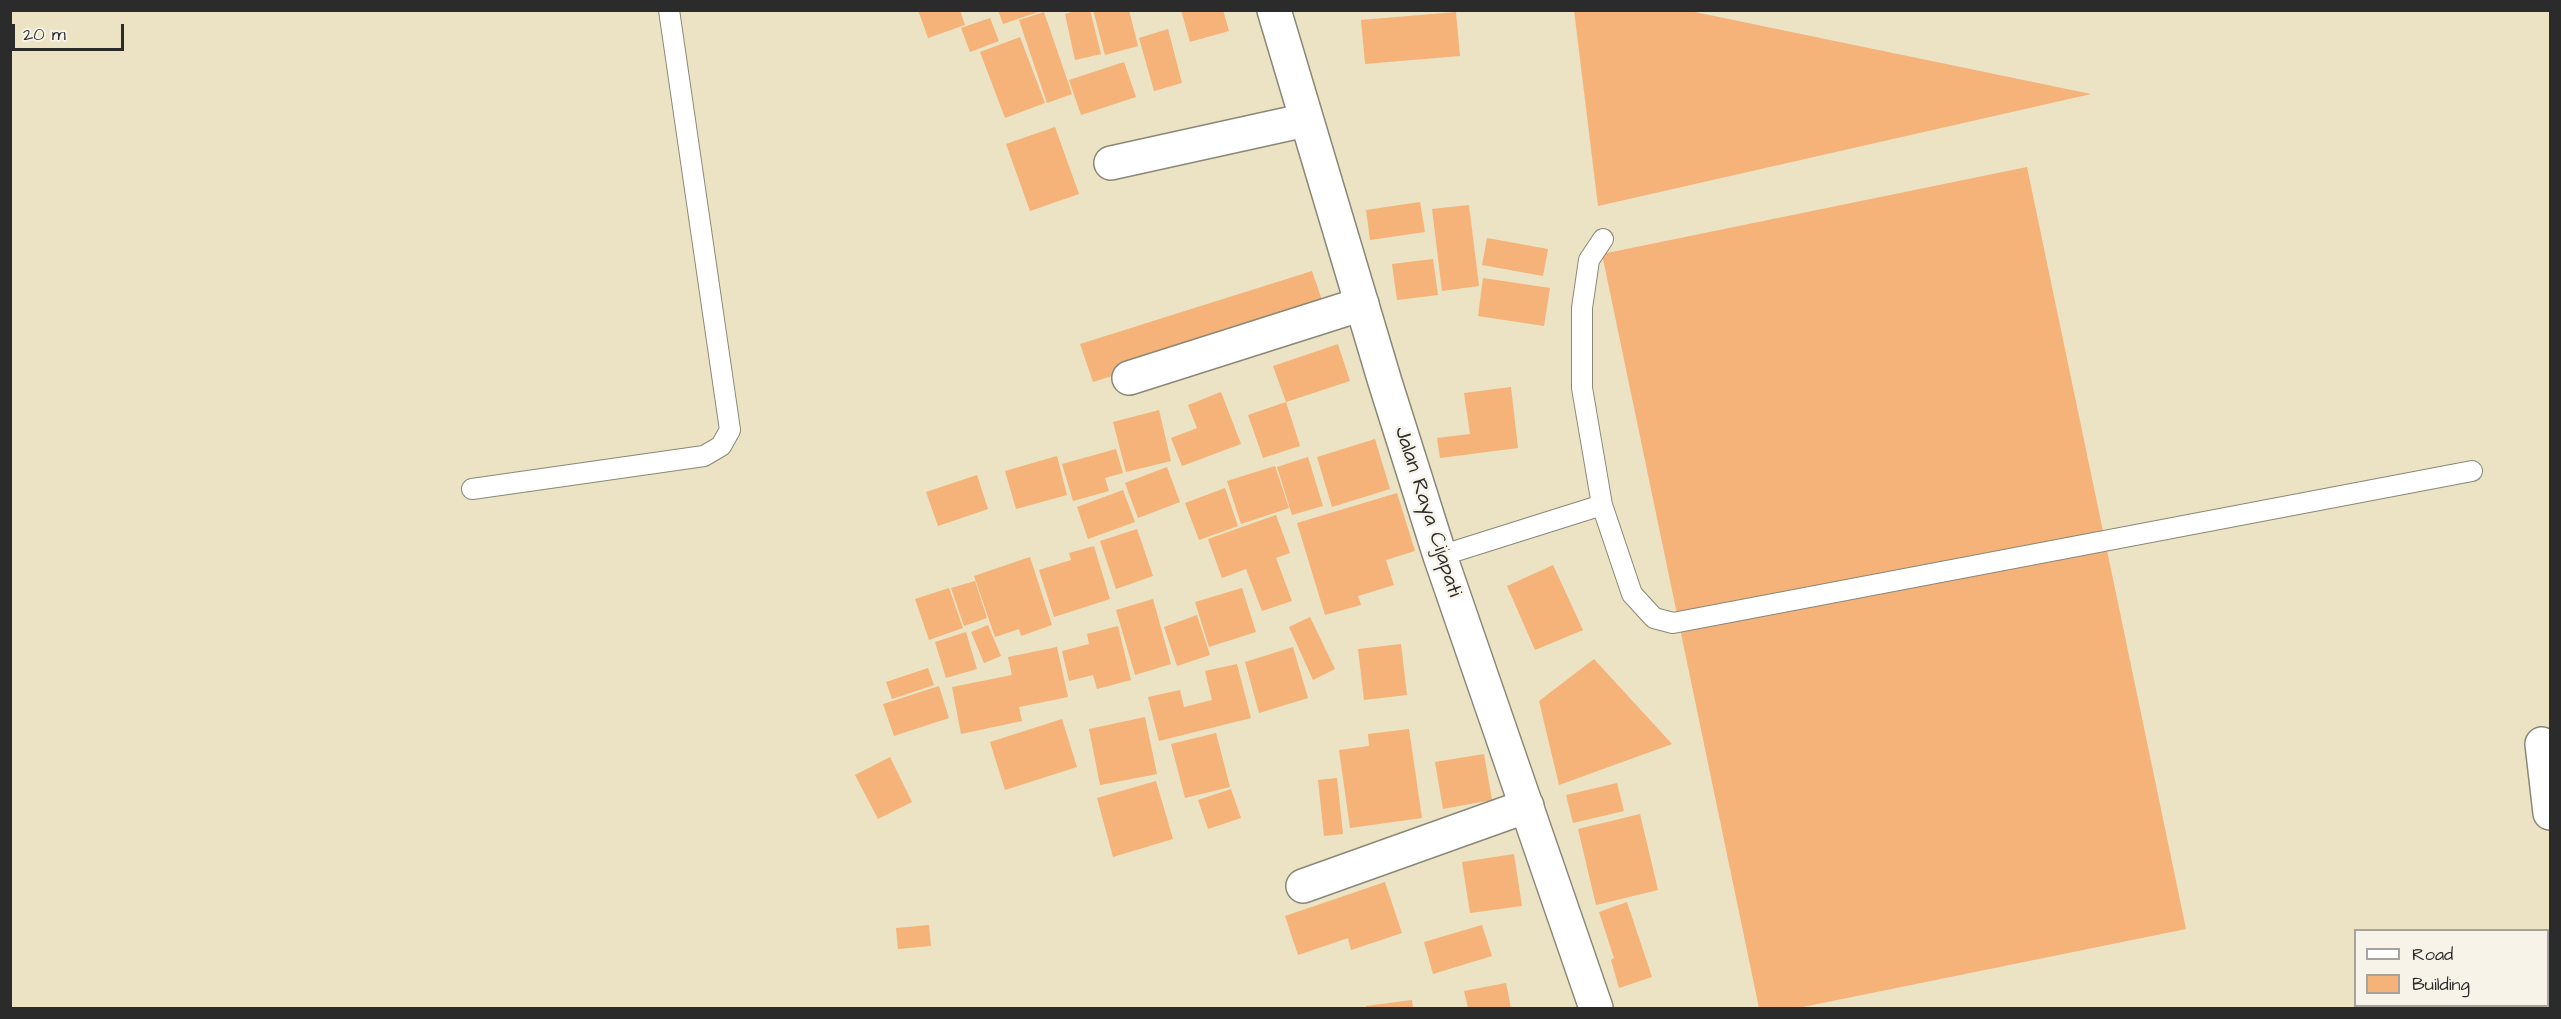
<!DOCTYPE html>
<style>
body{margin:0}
#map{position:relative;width:2561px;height:1019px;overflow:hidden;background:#ebe3c3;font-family:"Architects Daughter",sans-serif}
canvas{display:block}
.frame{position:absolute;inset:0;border:12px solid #2b2b2b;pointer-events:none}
.legend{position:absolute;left:2354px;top:929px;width:195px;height:78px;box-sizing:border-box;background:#f7f3e8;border:2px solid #a5a39c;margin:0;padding:8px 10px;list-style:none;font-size:18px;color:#2b2b2b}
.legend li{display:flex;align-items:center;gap:12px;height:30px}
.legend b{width:30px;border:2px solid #a5a39c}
.scale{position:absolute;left:12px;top:24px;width:112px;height:27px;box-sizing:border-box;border:3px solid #2b2b2b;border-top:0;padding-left:8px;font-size:18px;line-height:21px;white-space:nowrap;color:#2b2b2b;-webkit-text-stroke:4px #f7f3e8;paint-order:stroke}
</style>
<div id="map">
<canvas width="2561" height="1019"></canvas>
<div class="frame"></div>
<ul class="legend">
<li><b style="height:8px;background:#fff"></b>Road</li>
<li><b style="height:16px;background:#f5b279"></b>Building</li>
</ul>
<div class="scale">20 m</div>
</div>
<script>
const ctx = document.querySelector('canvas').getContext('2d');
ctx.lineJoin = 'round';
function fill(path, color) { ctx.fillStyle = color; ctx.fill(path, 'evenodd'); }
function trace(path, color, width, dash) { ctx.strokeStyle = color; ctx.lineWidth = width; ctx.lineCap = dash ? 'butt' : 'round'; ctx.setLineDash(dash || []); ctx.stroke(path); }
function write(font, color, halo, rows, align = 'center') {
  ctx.font = font + ' "Architects Daughter",sans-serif'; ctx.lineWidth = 5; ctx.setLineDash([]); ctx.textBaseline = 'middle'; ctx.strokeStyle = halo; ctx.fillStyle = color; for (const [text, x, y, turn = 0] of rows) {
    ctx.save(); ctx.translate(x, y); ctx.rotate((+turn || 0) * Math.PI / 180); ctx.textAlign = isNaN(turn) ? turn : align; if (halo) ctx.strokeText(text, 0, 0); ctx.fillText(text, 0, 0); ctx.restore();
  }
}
fill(new Path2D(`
 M918,10H960L965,25L928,38Z
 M998,10H1041V11L1003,24Z
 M1079,10H1090L1101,54L1075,60L1065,14Z
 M1093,10H1129L1138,46L1105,55Z
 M1181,10H1223L1229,31L1190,42Z
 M1574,10H1685L2091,94L1598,206Z
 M1044,12L1072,94L1047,103L1019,20Z
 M1456,12L1460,56L1365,64L1361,20Z
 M990,18L999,41L970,52L961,28Z
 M1168,29L1182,83L1154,91L1139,38Z
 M1020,37L1045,103L1005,118L980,52Z
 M1124,62L1136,97L1081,115L1069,80Z
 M1055,127L1079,194L1030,211L1006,144Z
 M2027,167L2186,929L1798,1008H1759L1602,254Z
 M1420,202L1425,232L1370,240L1366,210Z
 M1469,205L1479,286L1442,291L1432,209Z
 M1487,238L1548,249L1543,276L1482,265Z
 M1433,259L1438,295L1397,300L1392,264Z
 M1312,271L1325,309L1093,382L1080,344Z
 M1483,278L1550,288L1544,326L1478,316Z
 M1338,344L1350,381L1286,402L1300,446L1263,458L1248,415L1286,402L1273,366Z
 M1511,387L1518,448L1440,458L1437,438L1470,434L1464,393Z
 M1221,392L1241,444L1182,466L1171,438L1197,428L1188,405Z
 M1159,410L1171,461L1126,472L1113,422Z
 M1375,439L1390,489L1332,507L1317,457Z
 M1116,449L1123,473L1105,478L1109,491L1073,501L1062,464Z
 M1057,456L1067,495L1016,509L1005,471Z
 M1308,457L1323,506L1292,515L1277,467Z
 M1275,466L1289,508L1241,524L1227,481Z
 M1167,467L1180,502L1138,518L1125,483Z
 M977,475L988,509L938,526L926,492Z
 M1225,488L1238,526L1199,540L1185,503Z
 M1123,490L1135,522L1088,539L1077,507Z
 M1397,493L1415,551L1386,560L1394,585L1358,596L1361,605L1325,615L1297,523Z
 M1276,515L1290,553L1276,558L1292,601L1262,611L1246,569L1222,578L1208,539Z
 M1137,529L1153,576L1116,589L1100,541Z
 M1094,546L1110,599L1054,617L1039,570L1071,560L1069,553Z
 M1030,557L1052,625L1021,636L1019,629L995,637L974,576Z
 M1553,565L1583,630L1535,650L1507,586Z
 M975,581L987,618L964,626L951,588Z
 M949,588L963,628L929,640L915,599Z
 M1242,588L1256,632L1209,647L1195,602Z
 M1153,599L1171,664L1135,675L1116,610Z
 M1197,615L1210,655L1177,666L1164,627Z
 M1310,617L1335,669L1313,680L1289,627Z
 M988,625L1001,656L984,663L971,632Z
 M1118,626L1131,680L1097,689L1093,675L1069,681L1062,651L1089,644L1087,634Z
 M966,632L977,669L946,678L935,642Z
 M1401,644L1407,695L1364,700L1358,649Z
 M1057,647L1068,697L1019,707L1022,721L961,734L952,687L1012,675L1008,657Z
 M1293,647L1308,698L1259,713L1245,662Z
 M1594,659L1672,744L1559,785L1539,701Z
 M1237,664L1251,718L1159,741L1148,697L1180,690L1184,707L1212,700L1205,671Z
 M928,668L934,685L892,699L886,682Z
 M939,686L949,718L894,736L883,704Z
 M1145,717L1157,774L1100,785L1089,729Z
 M1062,719L1077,767L1005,790L990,742Z
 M1409,729L1422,818L1350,828L1339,750L1369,746L1368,734Z
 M1216,733L1230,787L1185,798L1171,744Z
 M1484,754L1492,800L1443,809L1435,762Z
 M890,757L912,802L878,819L855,775Z
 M1337,778L1343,834L1324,836L1318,780Z
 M1156,781L1173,839L1113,857L1097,798Z
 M1617,783L1624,811L1573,823L1566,795Z
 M1231,789L1241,818L1208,829L1198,800Z
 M1640,814L1658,890L1596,905L1578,829Z
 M1514,854L1522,906L1470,913L1462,862Z
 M1385,882L1402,933L1351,950L1348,938L1298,955L1285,916Z
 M1627,902L1652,977L1619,988L1611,960L1614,958L1599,912Z
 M929,925L931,946L898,949L896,928Z
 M1482,925L1492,956L1433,974L1424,942Z
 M1506,983L1511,1008H1468L1464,991Z
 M1412,1000L1413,1008H1367L1366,1006Z`), '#f5b279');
const lane = new Path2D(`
 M1603,239L1589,260L1582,308V388L1602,505L1632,594L1654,618L1673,623L2472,471
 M472,489L704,456L721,446L730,430L669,10
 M1440,556L1602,505`);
const street = new Path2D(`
 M1111,163L1306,120
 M1129,378L1362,304
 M2542,744L2550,813
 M1303,886L1527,806
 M2548,989L2550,960`);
const primary = new Path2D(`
 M1274,10L1385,382L1440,556L1596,1008`);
trace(lane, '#8b8777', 22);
trace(street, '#8b8777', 36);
trace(primary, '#8b8777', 36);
trace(lane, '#fff', 20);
trace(street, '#fff', 33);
trace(primary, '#fff', 33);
write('21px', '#2b2b2b', '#f7f3e8', [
 ["Jalan Raya Cijapati",1427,512,72]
]);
</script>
